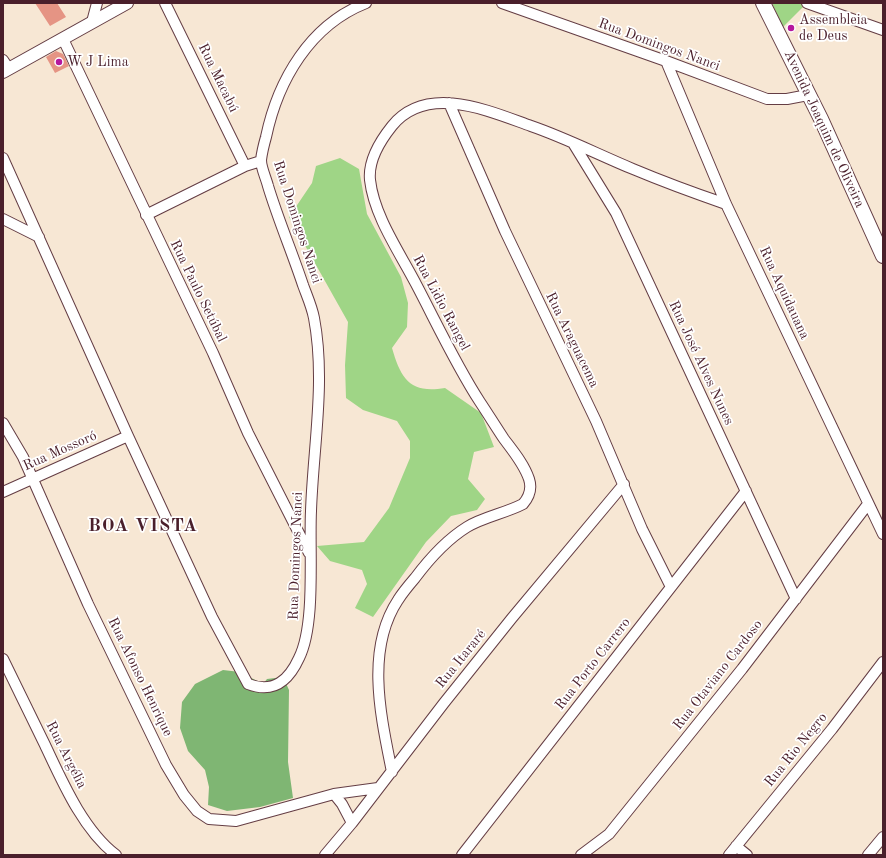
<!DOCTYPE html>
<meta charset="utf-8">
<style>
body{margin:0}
#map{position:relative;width:886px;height:858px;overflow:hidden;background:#f7e7d4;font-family:"Old Standard TT",serif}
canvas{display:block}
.frame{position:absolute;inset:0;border:4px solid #4a1f2b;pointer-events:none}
</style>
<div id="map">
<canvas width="886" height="858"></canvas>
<div class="frame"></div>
</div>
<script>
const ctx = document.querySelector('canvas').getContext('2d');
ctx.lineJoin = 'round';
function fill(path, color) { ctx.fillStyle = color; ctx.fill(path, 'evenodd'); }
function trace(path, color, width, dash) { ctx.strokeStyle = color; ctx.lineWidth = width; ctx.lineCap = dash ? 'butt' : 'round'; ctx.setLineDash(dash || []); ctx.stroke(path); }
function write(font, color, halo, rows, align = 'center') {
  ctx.font = font + ' "Old Standard TT",serif'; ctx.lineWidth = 3.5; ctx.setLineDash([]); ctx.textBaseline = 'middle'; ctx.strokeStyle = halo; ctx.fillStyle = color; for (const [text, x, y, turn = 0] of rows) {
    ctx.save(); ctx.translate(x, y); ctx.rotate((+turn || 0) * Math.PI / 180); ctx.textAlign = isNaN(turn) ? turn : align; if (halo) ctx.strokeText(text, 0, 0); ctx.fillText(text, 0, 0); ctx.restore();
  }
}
fill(new Path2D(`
 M772,3H803L806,4L783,27Z
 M340,158L359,169L367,214L401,277L408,303L407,327L392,348C401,379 410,394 445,388L481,413L494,447L474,452L468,479L485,499L477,510L451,516L426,542L373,617L355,608L367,584L362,570L330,561L317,546L364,542L389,508L410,458V441L397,421L363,410L346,398L345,365L348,322L289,217L312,183L316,166Z`), '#9fd586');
fill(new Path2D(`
 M223,670L240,672L263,684L267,679L283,677L289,690L288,762L293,798L260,807L227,811L208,805L209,787L205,770L188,751L180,728L182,702L195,684Z`), '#7fb673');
fill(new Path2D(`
 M35,3H57L66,17L50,26Z
 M56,51L63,54L69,66L55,73L46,57Z`), '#e59484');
const minor = new Path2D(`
 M165,3L245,166
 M502,3L666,61L767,99H787L808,95
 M807,3L883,30
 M92,22L97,3
 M63,39L213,353L248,433L309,553
 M3,60L9,69
 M666,61L726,204L883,534
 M449,103L505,231L596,421L642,529L671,587
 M573,143L616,213L796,599
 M3,158L128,436L212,617L248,684C274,694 289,680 299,658C316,624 309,551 311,511C313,448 326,381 314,318C312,307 307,296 303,285C292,252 278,219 268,186C266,178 261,168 261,160C262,152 264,144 266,137C278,80 310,25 366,3
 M146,215L245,166L261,161
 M3,219L39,237
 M3,423L23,457L88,604L166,765L184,795L197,811L209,819L236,821L334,794L378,788
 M3,492L128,436
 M3,659C17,688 31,716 45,745C62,781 83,830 116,855
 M392,772C381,717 365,650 398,600C403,592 409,585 415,578C430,558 446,540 467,527C483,517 506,513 523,504C529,497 532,488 529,479C524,464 513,451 504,439C496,427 488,414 480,402C456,365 437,324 416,284C400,253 374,216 370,180C368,160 380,141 392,126C427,83 489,111 531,126C566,138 599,155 633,169C664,182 694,193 726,204
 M334,794L342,804L352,823
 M736,846L747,855
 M325,855L352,823L444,703L512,618L624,484
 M462,855L746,491
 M581,855L609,834L742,669L868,504
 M729,855L832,729L883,662
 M868,855L883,837`);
const tertiary = new Path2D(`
 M3,72L127,3`);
const secondary = new Path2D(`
 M763,3L821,119L883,256`);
trace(minor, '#643d44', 12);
trace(tertiary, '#643d44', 14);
trace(secondary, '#643d44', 16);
trace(minor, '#fff', 10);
trace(tertiary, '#fff', 12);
trace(secondary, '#fff', 14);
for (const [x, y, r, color] of [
 [791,28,4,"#b5179e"],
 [59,62,4,"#b5179e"]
]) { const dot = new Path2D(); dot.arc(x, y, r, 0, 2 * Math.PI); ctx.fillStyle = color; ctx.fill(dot); trace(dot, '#fff', 1.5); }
write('14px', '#4a1f2b', '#fff', [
 ["Assembleia",799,20],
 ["de Deus",799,36],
 ["W J Lima",67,62]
], 'left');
write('14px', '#4a1f2b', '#fff', [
 ["Rua Domingos Nanci",659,45,20],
 ["Rua Macabú",218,78,64],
 ["Avenida Joaquim de Oliveira",824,129,65],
 ["Rua Domingos Nanci",297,222,72],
 ["Rua Paulo Setúbal",198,291,64],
 ["Rua Aquidauana",784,293,65],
 ["Rua Lidio Rangel",441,303,62],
 ["Rua Araguacema",572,340,64],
 ["Rua José Alves Nunes",701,363,65],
 ["Rua Mossoró",60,451,-24],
 ["Rua Domingos Nanci",296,556,-88],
 ["Rua Itararé",461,659,-51],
 ["Rua Porto Carrero",593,664,-52],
 ["Rua Otaviano Cardoso",718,675,-52],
 ["Rua Afonso Henrique",140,677,64],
 ["Rua Rio Negro",796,750,-51],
 ["Rua Argélia",66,755,63]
]);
ctx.letterSpacing = '1px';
write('bold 18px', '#4a1f2b', '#fff', [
 ["BOA VISTA",143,526]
]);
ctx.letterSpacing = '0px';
</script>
